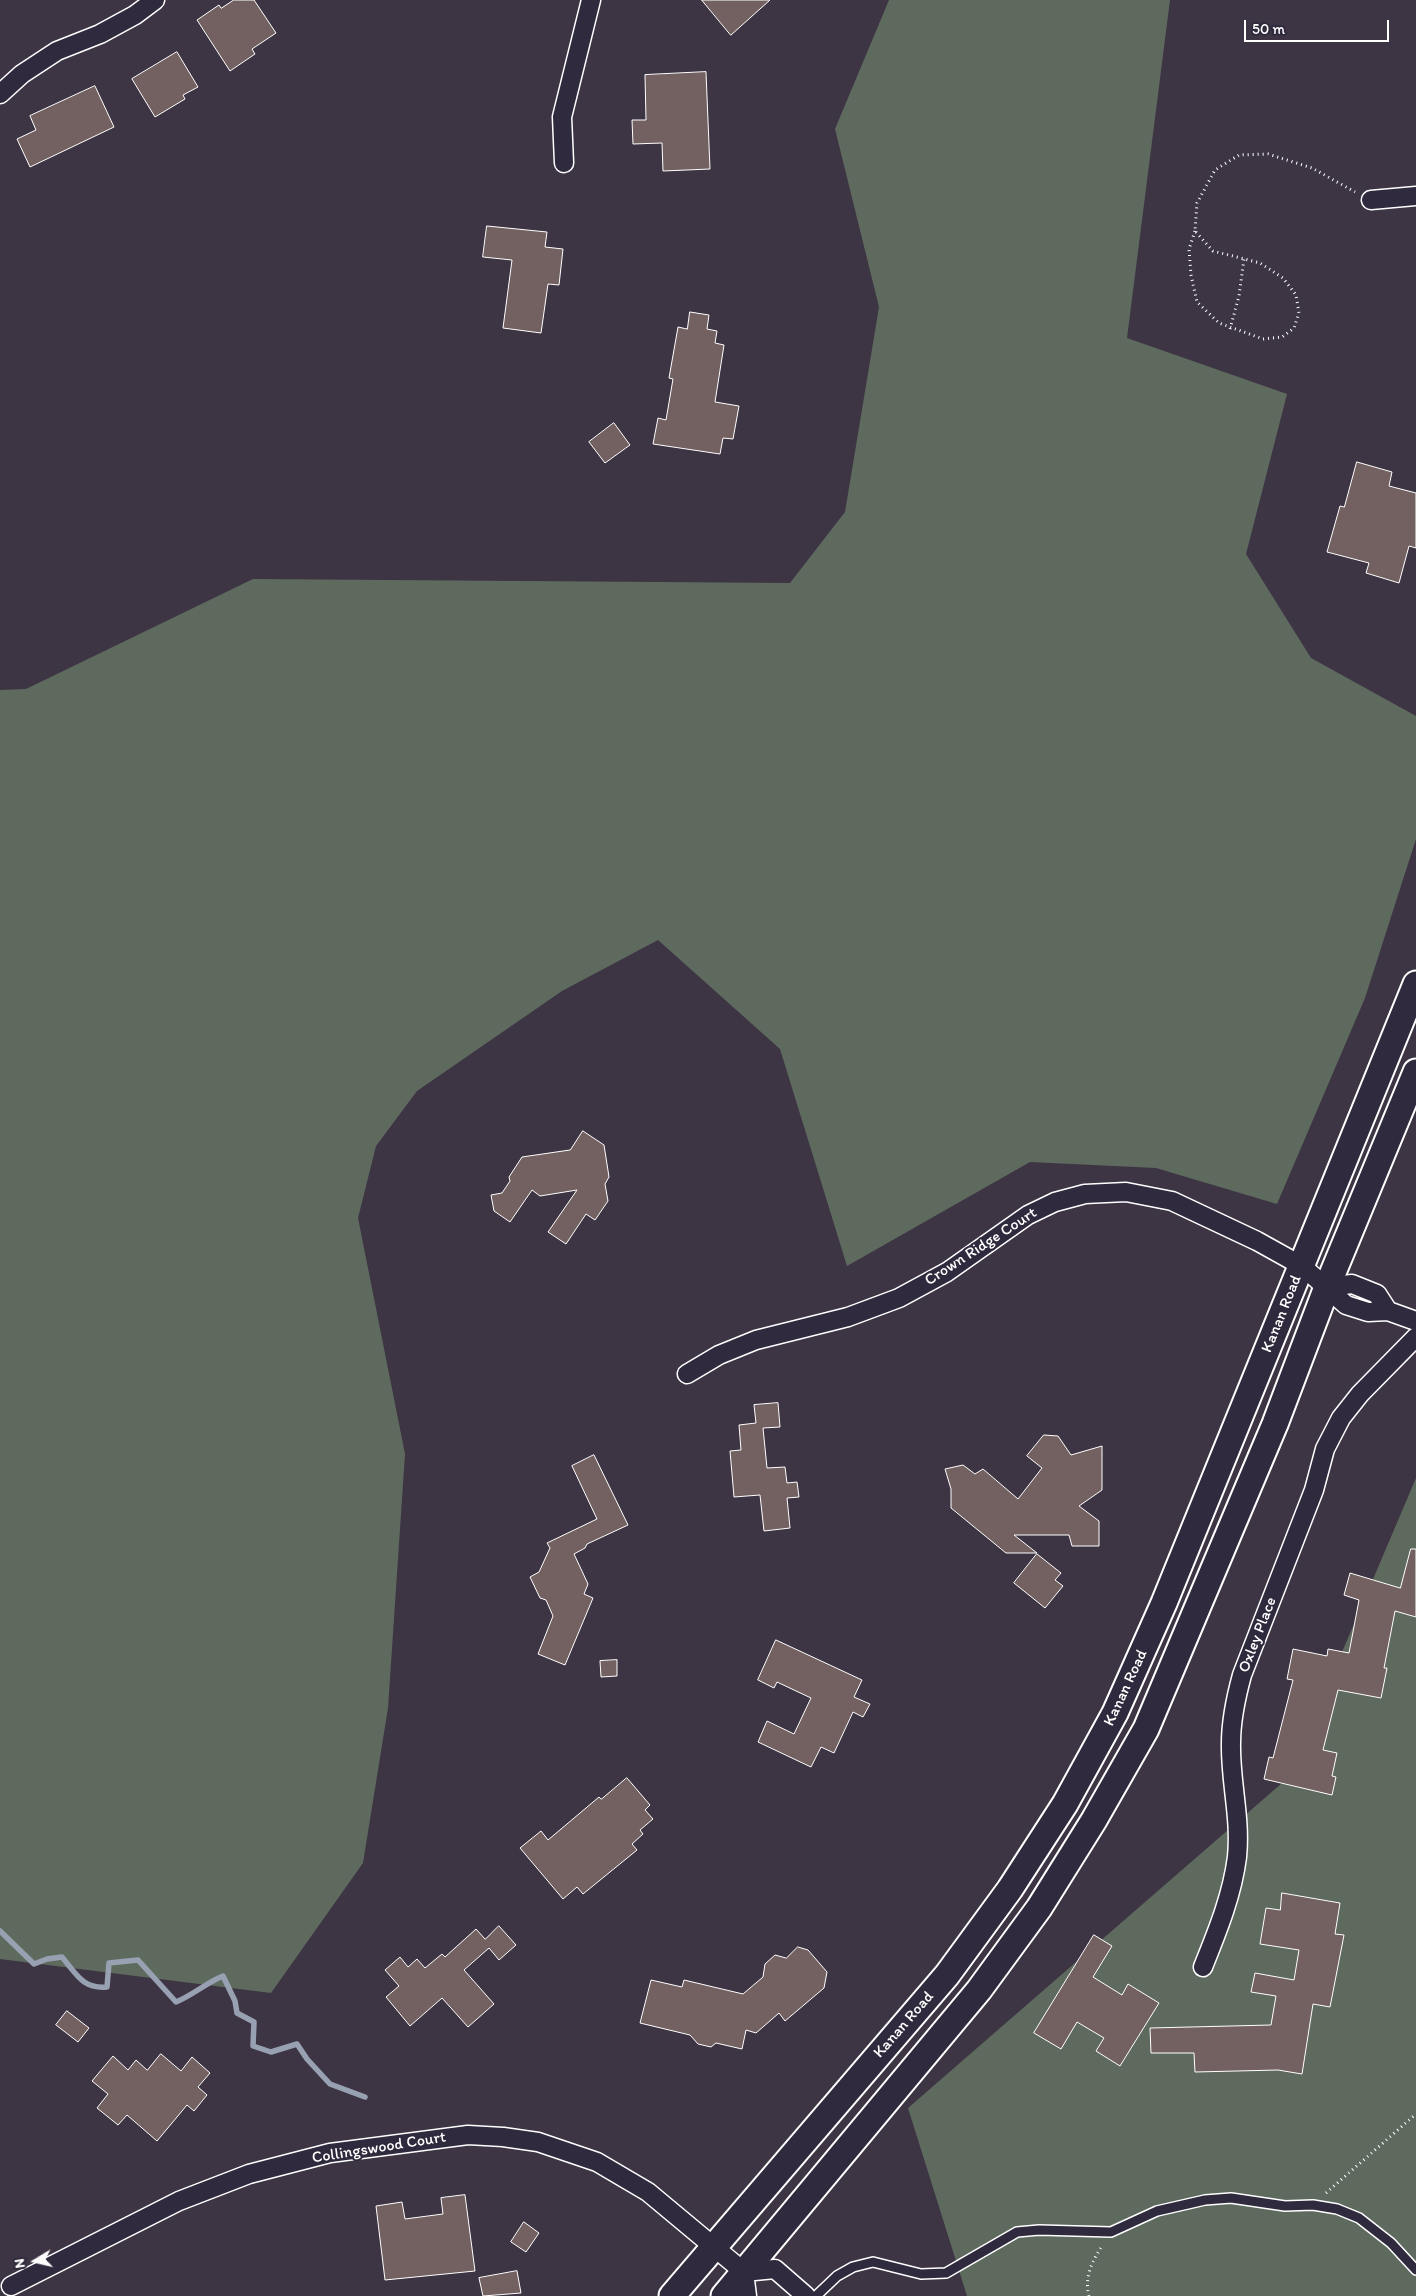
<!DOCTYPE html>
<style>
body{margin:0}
#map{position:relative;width:1416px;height:2296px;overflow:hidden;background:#3d3544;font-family:Itim,sans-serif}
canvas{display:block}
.north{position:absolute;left:10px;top:2236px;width:50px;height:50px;-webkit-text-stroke:4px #2f2a3d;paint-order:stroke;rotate:261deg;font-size:14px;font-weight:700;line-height:20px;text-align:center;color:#fff}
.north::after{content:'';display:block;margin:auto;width:18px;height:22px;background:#fff;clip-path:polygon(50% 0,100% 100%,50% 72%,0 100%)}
.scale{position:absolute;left:1244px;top:20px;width:145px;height:22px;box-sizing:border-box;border:2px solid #fff;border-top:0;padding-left:6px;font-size:15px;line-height:18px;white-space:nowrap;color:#fff;-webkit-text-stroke:4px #2f2a3d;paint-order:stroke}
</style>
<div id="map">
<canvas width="1416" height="2296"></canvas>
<div class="north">N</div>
<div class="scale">50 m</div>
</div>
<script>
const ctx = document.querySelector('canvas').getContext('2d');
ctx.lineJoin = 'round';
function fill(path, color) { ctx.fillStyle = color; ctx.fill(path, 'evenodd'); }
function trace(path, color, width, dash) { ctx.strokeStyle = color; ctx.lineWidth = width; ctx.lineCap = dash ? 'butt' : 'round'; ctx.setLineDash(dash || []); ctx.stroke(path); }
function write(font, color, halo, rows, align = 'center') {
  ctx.font = font + ' Itim,sans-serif'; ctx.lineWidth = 4; ctx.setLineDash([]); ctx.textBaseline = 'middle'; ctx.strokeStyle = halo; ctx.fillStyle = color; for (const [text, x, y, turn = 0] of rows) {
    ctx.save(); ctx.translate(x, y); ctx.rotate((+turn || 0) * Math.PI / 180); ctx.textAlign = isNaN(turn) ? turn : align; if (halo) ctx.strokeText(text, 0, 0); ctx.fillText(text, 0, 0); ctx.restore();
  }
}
fill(new Path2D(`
 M889,0H1170L1127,338L1287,394L1246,554L1311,658L1416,716V839L1365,998L1277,1204L1156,1168L1030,1162L847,1266L780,1049L658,940L562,991L417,1091L376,1146L358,1218L405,1454L388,1708L363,1863L271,1993L0,1959V690L26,689L253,579L790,583L845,512L879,307L835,129Z
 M1416,1478V2296H967L908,2108L1289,1777Z`), '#5f6a5f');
trace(new Path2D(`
 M0,1931L34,1964L47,1959L62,1957C77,1975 83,1989 107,1987L109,1963L138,1960L176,2002C193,1995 206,1983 223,1976L235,2001L237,2013L254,2022L253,2046L271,2052L297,2044L307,2059L330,2084L365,2097`), '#98a1b1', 5.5);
const building = new Path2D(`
 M234,0H254L276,33L252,49L255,54L230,71L197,20L219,5L221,8Z
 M702,0H770L731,35Z
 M177,52L198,87L183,95L185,99L155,117L132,79Z
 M706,72L710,169L663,171L662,143L633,144L632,120H646L645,75Z
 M95,86L114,127L30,167L17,139L36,130L30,116Z
 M487,226L547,232L545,247L563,249L559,285L548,284L541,333L503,328L512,260L483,257Z
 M690,312L709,315L707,329L717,331L715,343L724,345L715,402L739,406L733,439L723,438L720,454L653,444L658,418L666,420L673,379L669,378L678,327L687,329Z
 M614,423L630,445L605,463L589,442Z
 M1357,462L1392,472L1389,486L1416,493V548L1409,546L1399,583L1366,573L1369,563L1327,552L1340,506L1344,507Z
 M583,1131L604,1145L609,1177L605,1184L608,1201L595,1220L586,1214L566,1244L548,1232L577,1190L540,1196L532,1190L510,1222L494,1211L491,1195L502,1193L510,1181L509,1177L522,1157L570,1150Z
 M778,1403L780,1427L763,1428L767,1468L785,1467L787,1483L797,1482L799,1497L787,1498L790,1528L764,1531L760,1495L734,1497L730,1451L741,1450L739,1425L756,1423L754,1405Z
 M1044,1435L1058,1436L1071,1455L1102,1446V1490L1079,1506L1099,1521V1546H1072L1069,1535H1014L1037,1553H1006L951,1508V1489L945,1469L963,1465L975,1474L983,1469L1018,1499L1042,1468L1027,1456Z
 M594,1455L628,1525L587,1544L585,1548L574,1554L588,1584L584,1594L593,1598L565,1665L538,1654L553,1616L546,1600L540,1598L530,1577L539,1572L550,1548L547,1543L597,1519L572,1466Z
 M1411,1549H1416V1617L1395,1611L1384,1668H1387L1381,1698L1338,1690L1323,1750L1337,1753L1332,1776L1336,1777L1332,1795L1264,1779L1269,1757L1273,1758L1293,1680L1287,1679L1293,1649L1327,1656L1328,1649L1349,1653L1359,1600L1344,1595L1350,1573L1400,1588Z
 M1037,1554L1061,1573L1055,1580L1063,1586L1045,1608L1014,1583Z
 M776,1640L862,1680L854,1697L870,1704L863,1717L853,1712L834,1753L821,1747L811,1767L758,1742L767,1721L794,1734L811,1698L777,1682L774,1688L758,1680Z
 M617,1660V1676L601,1677L600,1661Z
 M627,1778L650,1805L645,1810L653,1819L640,1830L643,1834L632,1844L637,1850L583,1894L577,1887L563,1899L520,1848L541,1831L548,1840L599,1797L601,1799Z
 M1282,1893L1340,1903L1335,1934L1344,1935L1330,2007L1313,2004L1302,2074L1278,2070L1195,2072L1194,2053H1151L1150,2028L1271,2025L1276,1996L1251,1992L1255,1973L1294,1980L1299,1950L1260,1944L1266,1908L1280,1910Z
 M499,1926L516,1945L499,1960L489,1948L464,1970L494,2004L468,2027L442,1998L410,2026L386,1997L399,1986L385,1970L400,1957L408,1967L417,1959L425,1968L442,1954L445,1957L476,1929L485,1939Z
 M1094,1935L1112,1946L1093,1977L1122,1995L1128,1984L1159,2003L1120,2066L1096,2051L1104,2038L1077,2022L1061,2049L1034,2033Z
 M798,1947L808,1950L827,1972L824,1988L785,2021L779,2013L756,2033L746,2030L742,2049L716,2043L711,2047L698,2044L690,2035L640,2023L651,1980L682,1987L684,1980L743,1994L763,1977L765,1964L775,1955L786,1958Z
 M67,2011L89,2028L78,2042L56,2025Z
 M161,2054L181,2071L192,2057L210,2073L198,2087L207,2095L194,2111L187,2105L157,2141L127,2115L118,2125L97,2108L108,2094L92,2081L113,2056L128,2070L136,2060L147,2070Z
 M465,2195L475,2271L385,2280L376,2206L402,2202L405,2219L443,2214L441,2198Z
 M524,2222L539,2233L526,2252L511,2242Z
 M517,2271L521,2293L483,2296L479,2278Z`);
fill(building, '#736060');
trace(building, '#fff', 1);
const service = new Path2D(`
 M816,2296L837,2276L853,2267L873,2262L921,2274L946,2273L1017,2232L1039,2230L1111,2232L1157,2211L1205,2200L1231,2198L1285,2206L1313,2205L1337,2209L1359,2218L1391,2243L1416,2270`);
const minor = new Path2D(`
 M0,94L22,74L57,51L100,34L135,15L155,0
 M564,163L562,117L591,0
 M1371,200L1416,196
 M1327,1287L1352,1284L1377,1294L1388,1311
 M687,1374L719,1355L756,1340L848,1317L899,1298L947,1272L1028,1215L1055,1202L1085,1194L1126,1192L1172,1201L1257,1241L1302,1266L1346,1305L1368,1312L1388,1311L1416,1321
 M1203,1967C1217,1932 1232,1896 1237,1857C1241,1817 1230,1781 1231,1743C1231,1719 1236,1697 1242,1675L1314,1490L1325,1449L1341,1418L1360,1394L1416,1337
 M744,2272L747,2296
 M11,2286L179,2201L249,2174L330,2153L468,2135L503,2137L538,2142L597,2162L648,2192L744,2272L775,2269L806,2296`);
const secondary = new Path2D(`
 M672,2296L947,1975L1010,1889L1065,1804L1115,1713L1164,1603L1416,984
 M724,2296L979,1990L1039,1908L1094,1820L1146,1729L1275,1424L1327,1287L1416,1072`);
trace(service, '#fff', 12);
trace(minor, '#fff', 21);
trace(secondary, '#fff', 29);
trace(new Path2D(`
 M1195,231L1189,249L1191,275L1197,302L1219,323L1263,339L1282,337L1294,328L1299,313L1296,295L1283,278L1260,263L1213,251L1195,231L1197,203L1215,170L1239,155L1268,154L1312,168L1355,192
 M1230,329L1239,296L1244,259
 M1326,2193L1416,2114
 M1089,2296C1084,2278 1092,2261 1102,2246`), '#fff', 3, [1, 4]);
trace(service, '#2f2a3d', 9);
trace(minor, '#2f2a3d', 18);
trace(secondary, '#2f2a3d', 25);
write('16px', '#fff', '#2f2a3d', [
 ["Crown Ridge Court",981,1247,-33],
 ["Kanan Road",1282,1314,-68],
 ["Oxley Place",1258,1635,-69],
 ["Kanan Road",1126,1688,-65],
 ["Kanan Road",904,2025,-49],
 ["Collingswood Court",379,2148,-9]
]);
</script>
